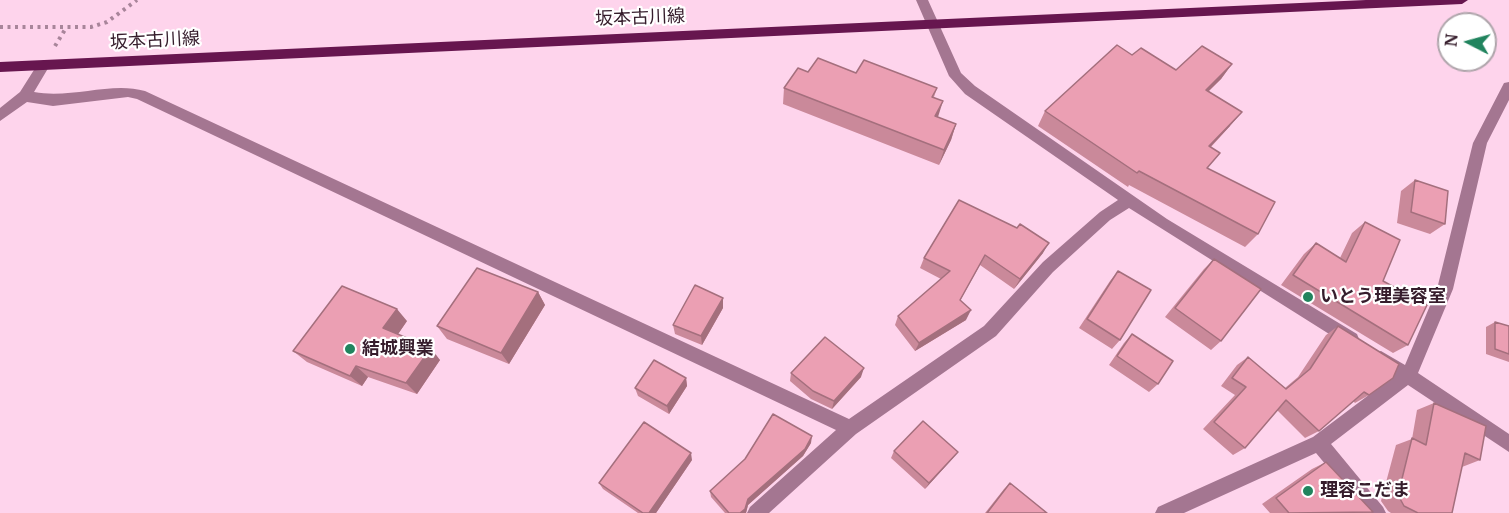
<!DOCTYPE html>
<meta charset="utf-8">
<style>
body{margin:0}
#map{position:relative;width:1509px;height:513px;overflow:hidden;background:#fed4ec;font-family:Merriweather,serif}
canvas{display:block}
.north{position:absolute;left:1437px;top:12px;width:60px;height:60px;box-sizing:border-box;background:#fff;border:2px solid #afa5ab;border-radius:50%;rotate:276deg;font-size:16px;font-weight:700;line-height:24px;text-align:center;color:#361d2c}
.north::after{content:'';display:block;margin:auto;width:21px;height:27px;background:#21845e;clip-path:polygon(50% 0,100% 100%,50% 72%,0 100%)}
</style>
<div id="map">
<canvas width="1509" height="513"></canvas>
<div class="north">N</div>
</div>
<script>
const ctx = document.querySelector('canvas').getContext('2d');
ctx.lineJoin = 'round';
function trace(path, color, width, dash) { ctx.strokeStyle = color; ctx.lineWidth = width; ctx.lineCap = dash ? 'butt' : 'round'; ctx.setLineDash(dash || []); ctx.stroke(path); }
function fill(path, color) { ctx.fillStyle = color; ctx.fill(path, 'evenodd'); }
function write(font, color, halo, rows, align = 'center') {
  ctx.font = font + ' Merriweather,"Noto Sans JP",serif'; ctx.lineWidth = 4.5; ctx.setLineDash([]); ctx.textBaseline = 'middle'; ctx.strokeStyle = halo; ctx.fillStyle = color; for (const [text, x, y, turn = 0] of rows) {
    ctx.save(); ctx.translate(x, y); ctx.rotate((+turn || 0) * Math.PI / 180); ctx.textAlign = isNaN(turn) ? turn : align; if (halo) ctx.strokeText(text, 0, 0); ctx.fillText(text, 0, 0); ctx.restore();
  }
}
trace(new Path2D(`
 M0,27H91L107,22L137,0
 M55,46L66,28`), '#a8859a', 4, [3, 4.5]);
fill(new Path2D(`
 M916,0H928L961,73L975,86L1167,219L1357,334L1359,339L1357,344L1351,346L1345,344L1129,208L1110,220L1053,272L996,336L856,434L769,513H747L750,507L836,430L137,99L128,97L53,106L27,102L0,121V108L20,92L39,62L44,60L50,65L34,92C72,99 111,81 145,91L849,419L984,326L1043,262L1100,212L1118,200L965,94L949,76Z
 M1509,82V100L1487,143L1453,289L1418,373L1509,434V452L1408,385L1331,444L1383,507L1386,513H1366L1316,453L1184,513H1155L1158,507L1313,437L1394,376L1375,363L1373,358L1375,353L1381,351L1405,365L1437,289L1473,143L1504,83Z`), '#a47691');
fill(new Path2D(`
 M1366,0H1468L1462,4L0,72V62Z`), '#67164f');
fill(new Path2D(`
 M1132,55L1176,70L1232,64L1221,79L1209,91L1230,126L1211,147L1208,168L1258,234L1245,247L1129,185L1128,187L1038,126L1045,111Z
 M808,72L856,73L937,88L934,97L938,117L956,124L951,140L939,165L783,104L784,88Z
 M1415,180L1445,224L1430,234L1397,223L1401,191Z
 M959,200L1043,253L1014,289L980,265L960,301L966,320L915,351L895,325L898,316L941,279L920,268L924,258Z
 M1365,222L1383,281L1408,345L1393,353L1281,285L1304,254L1316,243L1340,258L1352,233Z
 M1214,259L1221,341L1211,350L1165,317L1204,269Z
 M1118,271L1120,340L1112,349L1079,328L1110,281Z
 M538,292L545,305L509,364L447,339L437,326Z
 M723,308L702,345L675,334L673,325Z
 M407,321L398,334L440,360L417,394L368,377L362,386L307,362L293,351Z
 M1495,322L1509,326V362L1486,354V327Z
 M1338,326L1369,395L1355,403L1353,401L1319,431L1305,438L1277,410L1245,448L1233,455L1203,429L1235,395L1221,386L1237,365L1248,357L1285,388L1298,377L1326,335Z
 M1132,334L1158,384L1149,392L1109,365L1124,343Z
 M791,373L861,377L832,409L811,399L790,381Z
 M686,378L687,386L669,414L638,396L635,388Z
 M1434,403L1480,460L1462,467L1452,513H1391L1388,511L1381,501L1396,445L1412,439L1417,410Z
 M811,443L803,456L748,505L746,513H725L711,497L710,491Z
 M894,451L953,458L925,489L891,458Z
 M692,460L656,513H638L603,489L599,483Z
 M1326,462L1372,513H1270L1262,504L1312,469Z
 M1010,483L1047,513H985L1004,489Z`), '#ca899a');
fill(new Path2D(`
 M1232,64L1221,79L1195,104L1206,90Z
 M943,101L938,117L930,131L935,116Z
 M1242,112L1230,126L1198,160L1209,146Z
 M956,124L951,140L939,165L944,150Z
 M1049,243L1043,253L1014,289L1020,279Z
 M538,292L545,305L509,364L501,353Z
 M723,298V308L702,345L701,336Z
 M397,309L407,321L394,340L383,328Z
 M971,310L966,320L915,351L919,343Z
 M431,348L440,360L417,394L406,383Z
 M356,366L368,377L362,386L350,376Z
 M864,368L861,377L832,409L834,401Z
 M686,378L687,386L669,414L667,406Z
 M812,436L811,443L803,456L748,505L746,513H740L748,499Z
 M958,452L953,458L925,489L929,483Z
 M691,453L692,460L656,513H649Z`), '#a46f7d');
const building = new Path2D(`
 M1117,45L1132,55L1141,48L1176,70L1202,46L1232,64L1206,90L1242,112L1209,146L1220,153L1207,168L1275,202L1258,234L1139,171L1137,173L1045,111Z
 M818,58L856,73L864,60L937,88L932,97L943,101L935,116L956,124L944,150L784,88L798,68L808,72Z
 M1415,180L1448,191L1445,224L1411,212Z
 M959,200L1017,228L1020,224L1049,243L1020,279L985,255L960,300L971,310L919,343L898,316L950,271L924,258Z
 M1365,222L1400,240L1383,281L1427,305L1408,345L1293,275L1316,243L1346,262Z
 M1214,259L1261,289L1221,341L1175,308Z
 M477,268L538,292L501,353L437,326Z
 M1118,271L1151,290L1120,340L1087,319Z
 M695,285L723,298L701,336L673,325Z
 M342,286L397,309L383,328L431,348L406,383L356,366L350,376L293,351Z
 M1495,322L1509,326V354L1495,349Z
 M1338,326L1399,364L1393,378L1369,395L1364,392L1319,431L1286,400L1245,448L1214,422L1246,387L1232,378L1248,357L1286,389L1310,369Z
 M1132,334L1173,361L1158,384L1117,356Z
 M825,337L864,368L834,401L813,391L791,373Z
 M654,360L686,378L667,406L635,388Z
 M1434,403L1486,426L1480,460L1465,453L1452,513H1418L1404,506L1398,495L1412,438L1426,445Z
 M773,414L812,436L805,449L748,499L745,509L740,513H729L710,491L745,459Z
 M923,421L958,452L929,483L894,451Z
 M644,422L691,453L649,513H643L599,483Z
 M1326,462L1373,512L1289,513L1276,498Z
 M1010,483L1047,513H987Z`);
fill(building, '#eb9fb3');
trace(building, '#a46f7d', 1.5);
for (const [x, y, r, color] of [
 [1308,297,6,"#21845e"],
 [350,349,6,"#21845e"],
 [1308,491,6,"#21845e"]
]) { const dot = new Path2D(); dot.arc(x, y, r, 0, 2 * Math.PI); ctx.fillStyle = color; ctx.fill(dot); trace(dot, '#fff', 2); }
write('18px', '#361d2c', '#fff', [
 ["坂本古川線",640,18,-2],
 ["坂本古川線",155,41,-3]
]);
write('bold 18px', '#361d2c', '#fff', [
 ["いとう理美容室",1320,297],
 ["結城興業",362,349],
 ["理容こだま",1320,491]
], 'left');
</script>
